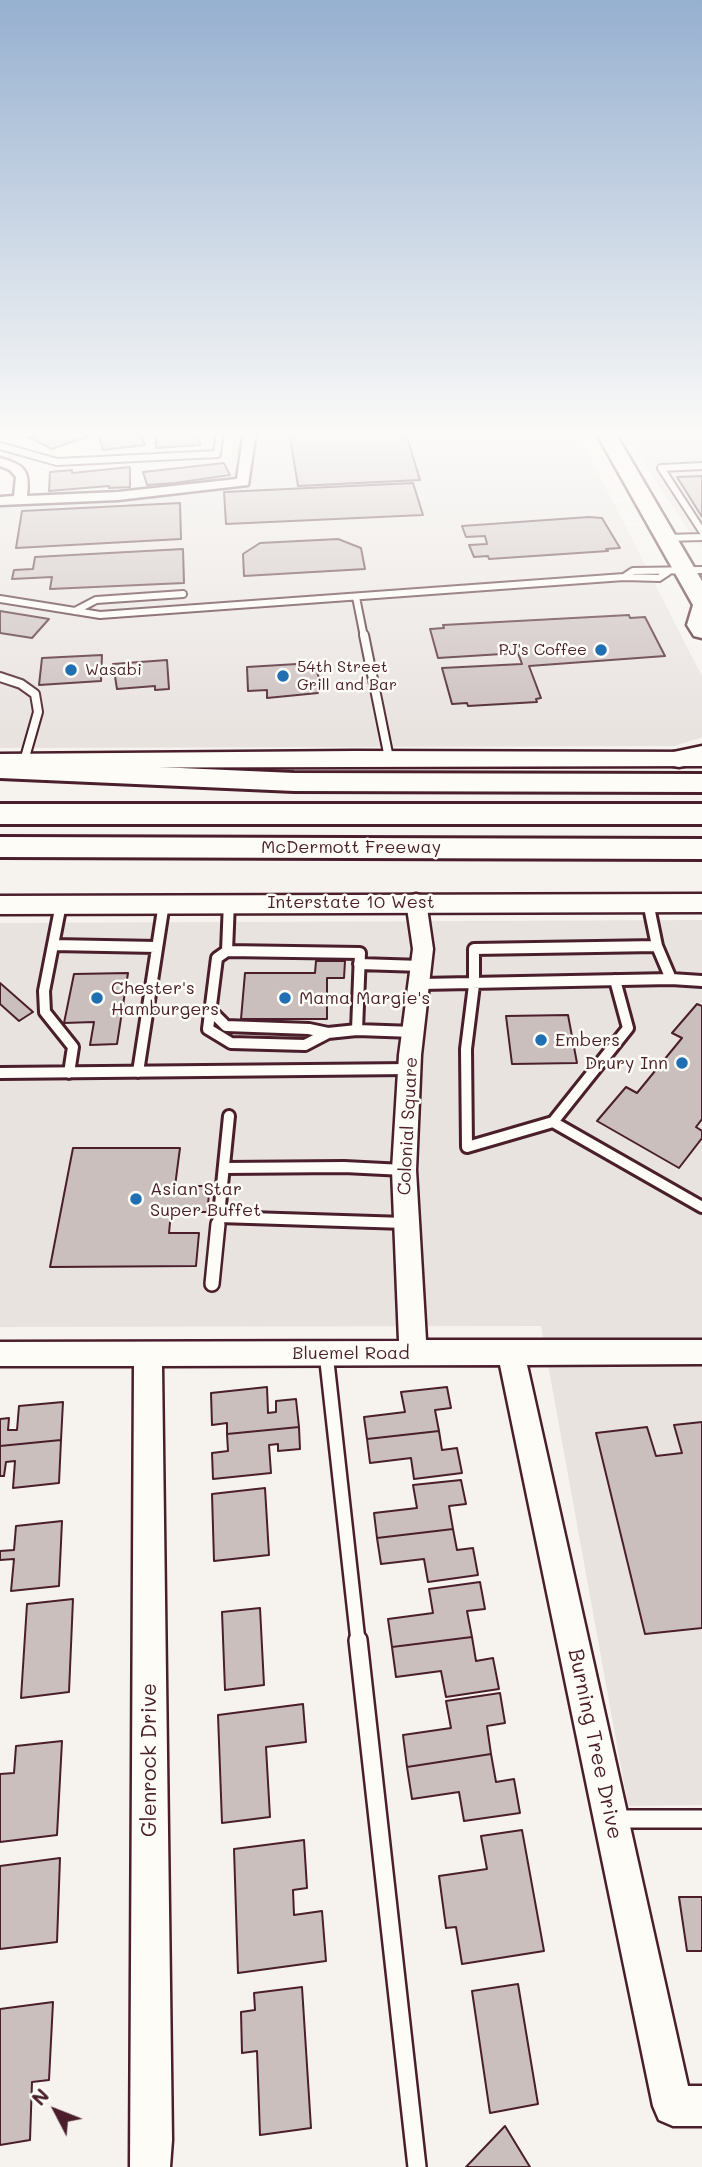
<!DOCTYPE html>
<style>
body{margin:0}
#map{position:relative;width:702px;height:2167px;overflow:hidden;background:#f6f3ef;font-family:Mali,sans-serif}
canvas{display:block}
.north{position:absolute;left:21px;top:2076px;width:70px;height:70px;-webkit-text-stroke:5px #fdfcf7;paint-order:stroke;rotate:312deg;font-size:19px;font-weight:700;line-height:28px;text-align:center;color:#4a1f2b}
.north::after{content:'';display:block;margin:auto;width:24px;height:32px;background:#4a1f2b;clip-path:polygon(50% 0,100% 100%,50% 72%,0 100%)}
</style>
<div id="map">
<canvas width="702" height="2167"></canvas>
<div class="north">N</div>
</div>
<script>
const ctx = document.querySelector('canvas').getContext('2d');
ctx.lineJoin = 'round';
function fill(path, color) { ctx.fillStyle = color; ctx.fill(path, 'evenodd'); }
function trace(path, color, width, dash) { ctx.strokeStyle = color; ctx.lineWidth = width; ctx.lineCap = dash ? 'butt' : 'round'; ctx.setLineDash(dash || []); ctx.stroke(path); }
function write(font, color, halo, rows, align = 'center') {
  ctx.font = font + ' Mali,sans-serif'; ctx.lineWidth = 5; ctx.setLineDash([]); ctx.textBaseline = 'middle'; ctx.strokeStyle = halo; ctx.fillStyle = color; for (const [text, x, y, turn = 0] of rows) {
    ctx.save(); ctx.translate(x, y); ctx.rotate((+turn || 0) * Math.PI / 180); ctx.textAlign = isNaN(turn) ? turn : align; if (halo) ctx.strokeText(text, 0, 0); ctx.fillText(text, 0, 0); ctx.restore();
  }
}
fill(new Path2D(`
 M234,431H577L702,676V737L675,746L0,748V497L115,491L229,479Z
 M623,431H702V548L689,531Z
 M702,920V1805L628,1806L541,1326L0,1327V923Z`), '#e9e3e0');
const building = new Path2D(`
 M47,431H80L89,436L52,449L29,437Z
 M97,431H139L145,445L103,450Z
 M199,431L200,445L156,448V433Z
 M289,431H405L420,480L298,486Z
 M224,463L230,475L175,483L147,485L143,472Z
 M130,467V487L109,488V486L49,491L50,472L72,470V473Z
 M702,476V517L677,477Z
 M413,483L423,515L226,524L224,492Z
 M180,503L181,539L16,548L22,511Z
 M589,517L602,518L620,548L606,549L608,551L489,559L488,556L474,557L469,545L487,544L485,536L466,537L462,526Z
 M338,539L361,548L365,569L244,576L243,554L260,543Z
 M183,549L184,583L50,589L52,577L12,579L14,570L33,569L35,557Z
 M0,611L49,619L32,638L0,633Z
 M629,615L630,618L645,617L665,656L529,666L541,698L536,699L537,702L468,706L467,703L452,704L442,668L522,664L518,653L438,658L430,629L444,628L443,625Z
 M102,655L101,681L39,685L42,658Z
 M167,660L169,689L155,690V686L117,689L113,664Z
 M314,663L320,681H316L318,693L267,698V690L248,691L247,667Z
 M316,961H345L344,978H327V1019H241L245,973H315Z
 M128,973L117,1044L90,1045L94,1022L64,1023L74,974Z
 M0,983L33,1012L19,1021L0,1004Z
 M697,1004L702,1006V1119L696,1127L702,1131V1138L679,1168L597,1121L626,1087L637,1093L682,1038L672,1033Z
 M568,1015L577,1063L512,1064L506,1016Z
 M73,1148H180L175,1186H210L207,1212H171L169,1233H199L196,1266L50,1267Z
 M267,1387L268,1413L276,1412V1401L296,1399L299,1427L227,1434V1423L212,1425L211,1393Z
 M447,1387L451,1408L435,1410L439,1431L367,1439L364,1417L405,1412L401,1392Z
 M63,1402L61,1440L0,1446V1419L9,1418L8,1430H17L19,1406Z
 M702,1422V1628L645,1634L596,1433L647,1427L656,1456L682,1453L674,1425Z
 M299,1427L300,1449L278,1451V1444L269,1445L271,1473L213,1479L212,1453L228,1451L227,1434Z
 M439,1431L442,1450L457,1448L462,1473L414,1479L411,1458L370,1463L367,1439Z
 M61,1440L59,1483L13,1488L15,1461L6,1462L4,1476H0V1446Z
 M461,1480L466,1504L449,1506L453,1529L377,1538L374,1513L417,1508L413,1485Z
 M265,1488L269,1555L214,1561L212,1494Z
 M62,1521L59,1586L11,1591L14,1559L0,1560V1551L14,1550L16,1526Z
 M453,1529L457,1550L473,1548L478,1575L428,1582L424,1559L381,1564L377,1538Z
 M480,1582L485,1609L467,1611L472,1637L392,1647L388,1619L433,1613L429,1589Z
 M73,1599L69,1692L21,1698L27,1604Z
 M260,1608L264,1685L225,1690L222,1612Z
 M472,1637L476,1661L493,1658L499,1689L446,1697L441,1671L396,1677L392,1647Z
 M500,1693L505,1723L487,1726L491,1754L407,1767L403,1735L451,1728L446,1701Z
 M303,1704L306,1742L266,1747L270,1817L222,1823L218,1715Z
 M62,1741L57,1835L0,1842V1774L14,1773L16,1746Z
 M491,1754L496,1782L514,1779L520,1813L464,1821L459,1792L412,1799L407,1767Z
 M522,1830L544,1951L462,1964L456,1927L446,1928L439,1876L487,1869L481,1836Z
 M304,1840L307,1888L293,1890L294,1915L322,1911L326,1961L238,1973L234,1849Z
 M60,1858L57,1942L0,1949V1866Z
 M679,1897H702V1951H687Z
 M518,1984L538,2104L490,2113L472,1991Z
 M302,1987L311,2128L260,2135L257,2051L242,2053L241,2012L255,2010L254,1993Z
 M53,2002L49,2080L32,2082L30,2140L0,2145V2009Z
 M505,2126L530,2167H466Z`);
fill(building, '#cbbfbe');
trace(building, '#4a1f2b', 2);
const laneFar4 = new Path2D(`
 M0,446L57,462L217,454L220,431
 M702,466L661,468L702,531
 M666,538L702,537
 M624,577L633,571L702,570
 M356,597L364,637
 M0,599L100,615L624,577L659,578L668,572
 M75,611L96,600L183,594`);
const laneFar3 = new Path2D(`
 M364,635L389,758
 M0,677L21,684L35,694L38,712L24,761`);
const laneFar2 = new Path2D(`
 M648,902L657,946L671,979
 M61,904L44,991L45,1012L73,1047L69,1073
 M53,945L157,947
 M657,946L474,949V985L466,1049L467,1147L553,1122L702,1207
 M227,951L229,902
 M227,951L360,953L357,1030L328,1033L305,1045L231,1043L208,1029L217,958Z
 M359,964L422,966
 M421,984L671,979L702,981
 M211,1011L226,1026L309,1029L328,1033
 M357,1030L414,1032
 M138,1072L164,903
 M0,1073L410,1069
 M553,1122L628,1028L615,980
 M224,1168L344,1167L404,1170
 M219,1217L405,1223
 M218,1225L229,1116`);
const laneFar1 = new Path2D(`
 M212,1284L218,1224
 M326,1353L358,1641`);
const lane = new Path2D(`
 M358,1640L417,2167
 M614,1819H702`);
const street = new Path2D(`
 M244,431H256L248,485L118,500L0,505V497L14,496L16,477L10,470L0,466V458C25,465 30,470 27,496L118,492L237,479Z
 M416,894L423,896L426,901L433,949L421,1055L416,1170L426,1340H702V1364L527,1365L688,2086H702V2126H673L659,2120L653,2106L500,1365L162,1366L172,2140L170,2167H130L134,1366H0V1342L399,1341L392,1170L399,1055L413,949L406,901L409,896Z`);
const secondary = new Path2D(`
 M354,751L702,752V766L0,768V754Z
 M702,894V912L0,914V896Z`);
const primary = new Path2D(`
 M595,431H614L702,581V638L694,636L687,625L693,605Z
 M702,746V762L679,767L669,765L665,759L669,753Z`);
const highway = new Path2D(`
 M0,760L294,773L702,774V792L294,791L0,778Z
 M0,804H702V824H0Z
 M0,837L702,839V859L0,857Z`);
trace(laneFar4, '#4a1f2b', 10);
trace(laneFar3, '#4a1f2b', 12);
trace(laneFar2, '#4a1f2b', 16);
trace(laneFar1, '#4a1f2b', 18);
trace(lane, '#4a1f2b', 22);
trace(street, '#4a1f2b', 5);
trace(secondary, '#4a1f2b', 5);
trace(primary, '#4a1f2b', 5);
trace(highway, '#4a1f2b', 6);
trace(laneFar4, '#fdfcf7', 6);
trace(laneFar3, '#fdfcf7', 8);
trace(laneFar2, '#fdfcf7', 10);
trace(laneFar1, '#fdfcf7', 13);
trace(lane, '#fdfcf7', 17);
fill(street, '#fdfcf7');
fill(secondary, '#fdfcf7');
fill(primary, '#fdfcf7');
fill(highway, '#fdfcf7');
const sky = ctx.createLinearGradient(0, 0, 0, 735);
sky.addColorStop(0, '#96b0d0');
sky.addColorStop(0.59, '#fbfaf8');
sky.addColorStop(1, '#fbfaf800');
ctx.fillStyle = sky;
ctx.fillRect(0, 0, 702, 735);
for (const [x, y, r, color] of [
 [601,650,7,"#1f6fb2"],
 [71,670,7,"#1f6fb2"],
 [283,676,7,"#1f6fb2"],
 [97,998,7,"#1f6fb2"],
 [285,998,7,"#1f6fb2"],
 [541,1040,7,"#1f6fb2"],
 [682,1063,7,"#1f6fb2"],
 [136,1199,7,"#1f6fb2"]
]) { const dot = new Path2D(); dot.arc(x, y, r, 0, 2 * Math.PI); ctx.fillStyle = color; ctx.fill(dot); trace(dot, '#fdfcf7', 2.5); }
write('16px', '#4a1f2b', '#fdfcf7', [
 ["PJ's Coffee",587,650,"right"],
 ["54th Street",297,667],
 ["Grill and Bar",297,685],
 ["Wasabi",85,670]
], 'left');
write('18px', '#4a1f2b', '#fdfcf7', [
 ["McDermott Freeway",351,847],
 ["Interstate 10 West",351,902],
 ["Colonial Square",408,1126,-87],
 ["Bluemel Road",351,1353]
]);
write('18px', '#4a1f2b', '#fdfcf7', [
 ["Chester's",111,988],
 ["Hamburgers",111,1009],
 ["Mama Margie's",299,998],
 ["Embers",555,1040],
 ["Drury Inn",668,1063,"right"],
 ["Asian Star",150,1189],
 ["Super Buffet",150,1210]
], 'left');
write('21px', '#4a1f2b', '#fdfcf7', [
 ["Burning Tree Drive",595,1744,78],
 ["Glenrock Drive",150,1760,-90]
]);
</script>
